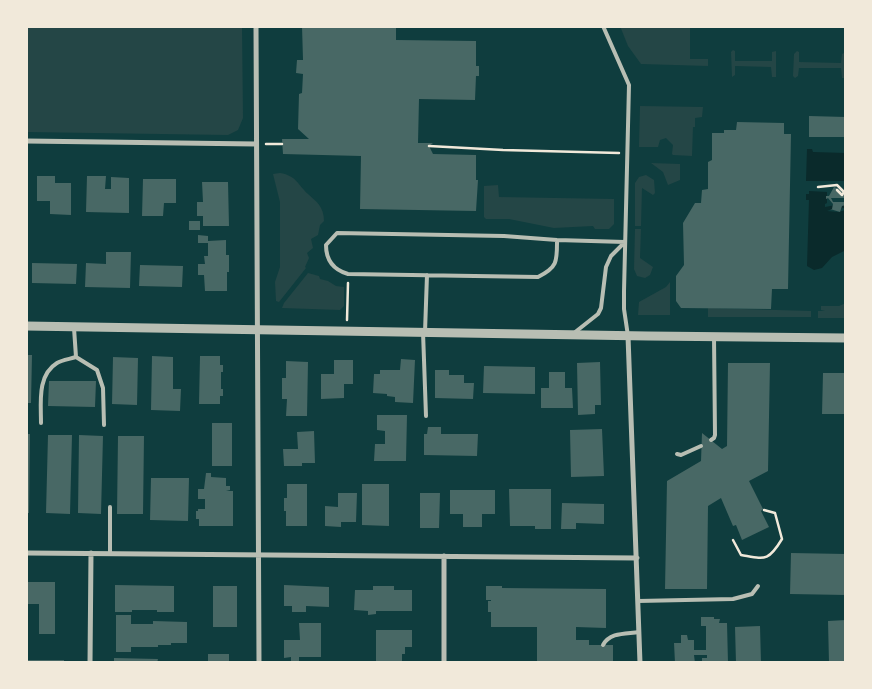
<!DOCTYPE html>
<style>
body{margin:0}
#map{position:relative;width:872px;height:689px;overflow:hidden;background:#0f3d3e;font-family:"Times New Roman",serif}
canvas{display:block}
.frame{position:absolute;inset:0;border:28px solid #f1e9da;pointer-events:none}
</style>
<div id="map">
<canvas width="872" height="689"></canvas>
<div class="frame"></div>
</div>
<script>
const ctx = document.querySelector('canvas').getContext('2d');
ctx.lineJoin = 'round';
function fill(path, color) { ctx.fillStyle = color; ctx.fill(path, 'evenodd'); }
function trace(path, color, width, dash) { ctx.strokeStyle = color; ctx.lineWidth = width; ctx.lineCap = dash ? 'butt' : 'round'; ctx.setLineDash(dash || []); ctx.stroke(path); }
fill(new Path2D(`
 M26,26H242L243,118L238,130L228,135L26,132Z
 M620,26H690V59H708V66L641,64L628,46Z
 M733,50L735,51V61H772V52L776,51V77H772L771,67L735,66V75L732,77L731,52Z
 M797,51L799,52V62L841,63L842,54L846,52V78H842L841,68H799L798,76L795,78L793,76L794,54Z
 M640,106L703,107L702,117L695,118V127H693L692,156L673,155L672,154L673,145L666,138L660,140L658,147H639Z
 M651,163L680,164V180L668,185L663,172Z
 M280,173C297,176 297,184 308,194C317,202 324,207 324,221L320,225L318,235L311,239L313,248L307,253L309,258L305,267L306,268L279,302L276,301L275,282L280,267V202L273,174Z
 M646,175L654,180L655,193L653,195L642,188L641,226H635V183L639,177Z
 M498,185L499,197L614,199V224L609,229H595L593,226L554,228L509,219H486L484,217V186Z
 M635,229H641L640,258L653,267L650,275L645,278L637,276L634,269Z
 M308,273L319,276L320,279L328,281L336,286L344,287V306L340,310L282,308L284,303Z
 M670,282V315H638L639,302L666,287Z
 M846,303V318H818V311H825L821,310V306H839Z
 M708,308L811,311V317H708Z`), '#244646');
fill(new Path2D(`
 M807,149H812L813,152L846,153V181H806Z
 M809,191L827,192V203L825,204V207L846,203V207L844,208L830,210L827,211L838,212L846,210V250L832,257L822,268L814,270L807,266L809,200H806V194H809Z`), '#0a2a2b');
fill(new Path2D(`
 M302,26H396V40L476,41V66H479V76H476L475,100L419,99L418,143H433L429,146L433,154L476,155V180H478L476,211L360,209L361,156L283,154L282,139H309L298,129L299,94L302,93L303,74L296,73L297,60H303Z
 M809,116L846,117V137H809Z
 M737,122L784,123V134H791L788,289H772L771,309L681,308L676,301V276L684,265L683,223L695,203H701L702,190L708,189V162L712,160V133H724V130H736Z
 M37,176H55V183H71V215L50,214V201H37Z
 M87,176H106L105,189H111V177L129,178V213L86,212Z
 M143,179H176V203H164L163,216H142Z
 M202,182H228L229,226H203V216H197V202H203Z
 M834,187L842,190L841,195H846V198H831L833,202H846V205L842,206L840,212L830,209H832L833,204L828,198L826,199V196H829Z
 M189,221H200V230H189Z
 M198,235L208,236V241L226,240V255H229V272H227V291H205L204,275H198V264H205L204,256H208V243H198Z
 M106,252H131L130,288L85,287L86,263L106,264Z
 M32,263L77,264L76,284L32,283Z
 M140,265L183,266L182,287L139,286Z
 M26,355H32L31,403H26Z
 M152,356L173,357V389H181L180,411L151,410Z
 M200,356H220V365H223V372H221V389H223V396H220V404H199Z
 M113,357L138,358L137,405L112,404Z
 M401,359L415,360L413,403L395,402V397L387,396V394L373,393L374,374H380V370H400Z
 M334,360H353V384H344V398L321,399V374H334Z
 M286,361L308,362L307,416H286L287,399H282V378H286Z
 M600,362L601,405H595V414L578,415L577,363Z
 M728,363H770L768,471L749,481L763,509L761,511L769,527L742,540L736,525L733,526L721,498L708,506L707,589H665L667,481L701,461L702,433L722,449L727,446Z
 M484,366L535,367V394L483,393Z
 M435,370H449V375H464V383H474L473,399L435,398Z
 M549,372H565V388H572L573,408H541V388H549Z
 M823,373H846V414H822Z
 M49,381H96L95,407L48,406Z
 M377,415H407L406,461H374L375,444H385V431L377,430Z
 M212,423H232V466H212Z
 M428,427H441V434H478L477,456L424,455V434H427Z
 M602,429L604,476L571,477L570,430Z
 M314,431L315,463H302V466H284L283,449H298L297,432Z
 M26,434H30L29,513H26Z
 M48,435H72L70,514L46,513Z
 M79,435L103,436L101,514L78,513Z
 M118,436H144L143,514H117Z
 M206,473H211V477L226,478V486H230V490L226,491H233V526H199V519H196V511H198V509H205V499H198V489H204Z
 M151,478H189L188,521L150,520Z
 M287,484H307V526H286V511H284V498H287Z
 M362,484H389V526L362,525Z
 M509,489H551V529H535V526H510Z
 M450,490H495V514H482V527H463V514H450Z
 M338,493H357L356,522H341V527L325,526V506L338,507Z
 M420,493H440L439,528H420Z
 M562,503L604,504V524L576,523V529H561Z
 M791,553L846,554V595L790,594Z
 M26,582H55V634H39V604H26Z
 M115,585L174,586V612H157V610H132V612H115Z
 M284,585L329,587V607L306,606V612H292V606H284Z
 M213,586H237V627H213Z
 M373,586H394V590H412V611H376V614L368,615V611L354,610L355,590H373Z
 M486,586H502V588L606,589V628L576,627V640H589V645H613V663H537V627H491V612H488V601H491V600H486Z
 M116,615H131V624H153V621L187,622V643H171V645H158V647H131V652H116Z
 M701,617H714V619H720L719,623H727L728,663H702V658H707V655H694L695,663H675L674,643H681V635H687L688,640H694V650H706V626H701Z
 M846,620V663H829L828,621Z
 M299,623H321V657H299V662H291V657L284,658V640H300Z
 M760,626L761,663H736L735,627Z
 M376,630H412V647H405V654H402V663H376Z
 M208,654H229V663H208Z
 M114,658L158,659L157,663H114Z
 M26,660H64V663H26Z`), '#486865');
trace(new Path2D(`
 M266,144H282
 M429,146L503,150L619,153
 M818,187L837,185L844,192L842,195L837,190
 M347,320L348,283
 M733,540L741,555C765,559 768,562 782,539L775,513L764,510`), '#f1e9da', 2.5);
trace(new Path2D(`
 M603,26L629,85L624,291V309L628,336
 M557,240C557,261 558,267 538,277L348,274C334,270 326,260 326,245L337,233L504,236L557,240L625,242
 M74,328L76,357L97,370L103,388L104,425
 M423,332L426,416
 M425,332L427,275
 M574,333L598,314L601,308L606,267L611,256L625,242
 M41,423C41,403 37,375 57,363C62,360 70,359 76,357
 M711,440L714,438L715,435L714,337
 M677,454L681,455L701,446
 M110,507V553
 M638,601L733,599L752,594L758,586
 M603,645C610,632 626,634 639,632`), '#b8beb3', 4);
trace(new Path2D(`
 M256,26L259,663
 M26,141L256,144
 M628,336L640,663
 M26,553L637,558
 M444,556V663
 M90,663L91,553`), '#b8beb3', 5);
trace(new Path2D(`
 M26,326L648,336L846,338`), '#b8beb3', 9);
</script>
